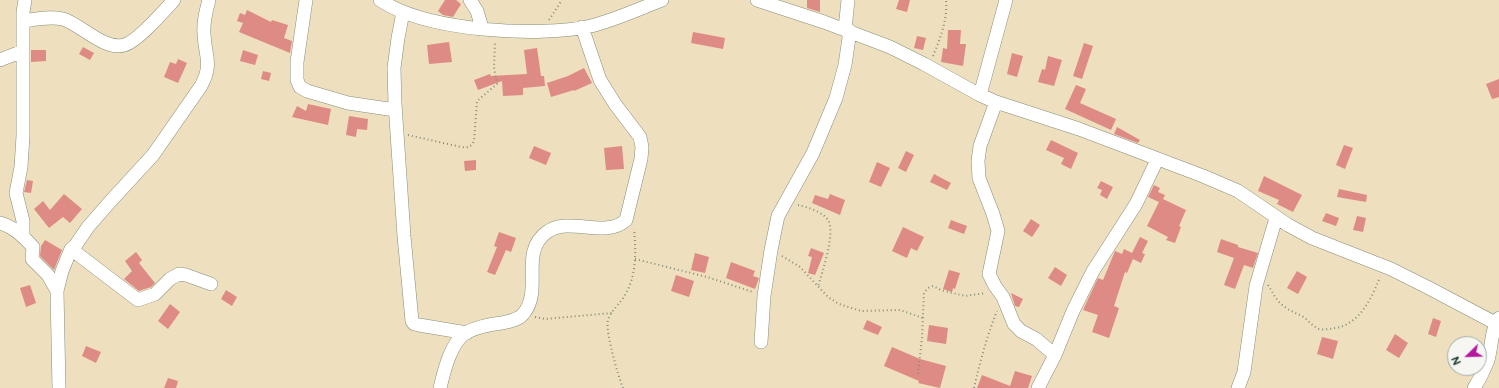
<!DOCTYPE html>
<style>
body{margin:0}
#map{position:relative;width:1499px;height:388px;overflow:hidden;background:#eedfbe;font-family:"Balsamiq Sans",sans-serif}
canvas{display:block}
.north{position:absolute;left:1447px;top:336px;width:40px;height:40px;box-sizing:border-box;background:#f6f6f2;border:1px solid #a0aca6;border-radius:50%;rotate:247deg;font-size:11px;font-weight:700;line-height:16px;text-align:center;color:#1f3d34}
.north::after{content:'';display:block;margin:auto;width:14px;height:18px;background:#b5179e;clip-path:polygon(50% 0,100% 100%,50% 72%,0 100%)}
</style>
<div id="map">
<canvas width="1499" height="388"></canvas>
<div class="north">N</div>
</div>
<script>
const ctx = document.querySelector('canvas').getContext('2d');
ctx.lineJoin = 'round';
function fill(path, color) { ctx.fillStyle = color; ctx.fill(path, 'evenodd'); }
function trace(path, color, width, dash) { ctx.strokeStyle = color; ctx.lineWidth = width; ctx.lineCap = dash ? 'butt' : 'round'; ctx.setLineDash(dash || []); ctx.stroke(path); }
fill(new Path2D(`
 M445,0H456L461,4L453,17L443,15L438,11Z
 M807,0H820V12L807,8Z
 M899,0H910L907,12L896,9Z
 M247,10L271,22L272,20L288,25L284,38L292,41L290,53L239,32L243,23L237,21L240,13L245,15Z
 M948,30H961L960,44H966L963,66L941,62L943,48L947,49Z
 M693,32L725,38L723,49L691,43Z
 M917,36L926,38L923,50L914,48Z
 M449,42L452,62L429,64L427,45Z
 M1084,43L1093,46L1082,79L1073,76Z
 M83,47L94,53L90,60L79,54Z
 M537,48L541,76H544L545,86L523,88V95L503,96L502,81L478,90L474,80L490,74L491,76L527,74L524,50Z
 M31,50H46V61L31,62Z
 M243,50L258,55L255,65L240,61Z
 M1012,53L1023,56L1017,77L1007,74Z
 M1048,56L1062,60L1054,86L1038,82L1042,69L1045,70Z
 M178,59L187,63L178,83L164,77L170,62L176,64Z
 M584,68L592,83L574,91V90L551,97L547,83L568,76Z
 M263,71L271,73L269,81L261,79Z
 M1499,79V97L1492,99L1486,84Z
 M1076,85L1086,89L1080,103L1116,119L1111,130L1065,109Z
 M308,104L331,109L328,125L292,117L297,106L306,111Z
 M349,116L368,119L367,130L357,129L356,137L346,135Z
 M1117,127L1140,140L1138,143L1114,134Z
 M1051,140L1078,153L1071,169L1061,164L1064,158L1046,150Z
 M1344,145L1353,148L1345,169L1336,165Z
 M534,146L551,153L546,165L529,158Z
 M622,146L624,169L606,170L604,148Z
 M906,151L914,155L906,172L898,168Z
 M476,160V170L465,171L464,161Z
 M877,162L890,168L881,187L869,182Z
 M934,174L951,183L947,190L930,182Z
 M1264,176L1302,195L1293,212L1277,204L1279,200L1258,191Z
 M27,180L33,181L31,193L24,192Z
 M1101,181L1113,187L1107,199L1100,195L1102,190L1097,188Z
 M1154,185L1160,188L1158,192L1165,195L1163,199L1186,210L1179,226L1181,227L1175,243L1166,240L1168,237L1147,226L1159,202L1148,197Z
 M1339,189L1367,195L1366,202L1337,197Z
 M64,194L82,209L70,223L63,217L49,228L34,209L43,201L50,210Z
 M830,194L845,200L840,215L812,203L815,195L828,199Z
 M1326,213L1339,218L1336,226L1322,221Z
 M1357,216L1366,218L1363,232L1353,230Z
 M1031,219L1040,225L1032,237L1023,231Z
 M951,220L967,226L964,234L948,228Z
 M903,227L924,237L917,251L911,248L907,258L892,251Z
 M499,232L516,238L511,252L506,250L495,275L487,272L497,247L494,246Z
 M1140,237L1148,241L1142,253L1145,254L1141,263L1133,259L1127,273L1125,272L1114,306L1119,308L1109,338L1092,332L1098,315L1083,310L1089,297L1098,278L1103,280L1115,251L1122,254L1124,249L1132,253Z
 M1221,239L1238,245V247L1258,253L1253,268L1244,265L1235,289L1224,285L1234,258L1217,252Z
 M45,240L62,250L54,270L40,256L41,246Z
 M811,248L824,253L815,275L808,273L812,257L808,256Z
 M136,252L142,260L139,263L155,283L151,287L139,291L124,279L132,271L125,261Z
 M695,253L709,257L705,273L691,270Z
 M731,262L755,271L753,276L759,278L755,289L726,278Z
 M1055,267L1067,275L1061,286L1048,278Z
 M949,270L960,273L955,289L953,288L952,292L943,289Z
 M1297,271L1307,277L1298,294L1287,288Z
 M676,275L694,281L689,297L671,291Z
 M30,285L36,303L26,307L20,288Z
 M226,290L237,297L232,306L221,299Z
 M1011,293L1023,299L1019,307L1015,306Z
 M170,304L180,312L168,329L158,321Z
 M1433,318L1441,321L1436,337L1428,334Z
 M867,320L882,327L878,335L863,329Z
 M929,325L948,328L946,344L927,341Z
 M1395,334L1408,343L1399,358L1386,350Z
 M1322,337L1338,341L1333,359L1317,354Z
 M86,346L101,352L96,363L82,356Z
 M892,347L920,359L946,366L940,388L918,383L919,381L884,366Z
 M1015,371L1032,376L1028,388H977L982,375L1010,386Z
 M168,378L178,381L176,388H164Z`), '#de8b85');
const minor = new Path2D(`
 M306,0L297,62V80L300,87L307,91L348,103L395,110
 M380,0C426,31 538,38 591,26C615,20 639,9 662,0
 M470,0L477,11L482,28
 M757,0L824,22L890,47L924,64L980,95L996,102L1079,129L1203,176L1238,191L1288,225L1312,238L1391,269L1429,288L1499,325
 M403,12L398,38L394,68L395,104L404,236L412,321L414,324L419,325L467,333
 M23,21C36,19 50,16 63,19C80,24 105,51 124,45C137,42 164,11 174,0
 M845,29L848,0
 M0,60L23,51
 M980,95L1006,0
 M996,102L980,146L978,161L979,178L993,214L998,231L989,274L995,286L1003,297L1014,324L1021,331L1036,339L1055,355
 M0,223C14,227 23,236 33,247L32,259L48,275L57,291
 M23,236V221L16,193L21,167L23,136V12L25,0
 M71,249L138,300L155,294L170,279L179,274L186,275L211,284
 M761,342L764,296L771,250L778,216L813,153L836,98L845,65L850,31
 M59,388L57,291L62,271L71,249L75,246L88,227L108,204L153,155L201,86C213,64 205,56 204,34C203,22 206,11 209,0
 M440,388C444,371 451,341 467,332C478,327 491,324 502,323C510,321 519,320 524,313C543,289 519,252 547,232C569,216 606,239 626,220L641,159L642,147L640,137L615,104L600,80L582,27
 M1038,388L1055,355L1073,311L1093,271L1136,204L1157,160
 M1238,388L1244,372L1256,286L1276,218
 M1474,388C1480,379 1484,370 1488,360C1492,346 1491,330 1499,318`);
trace(minor, '#868e79', 14);
trace(new Path2D(`
 M549,20L562,0
 M933,56C940,39 948,19 946,0
 M408,135L461,147C468,148 471,147 474,141L477,101L497,84L494,67L495,42
 M798,205C807,207 823,212 828,220C836,233 822,272 818,287
 M782,256L800,267L828,297L839,304L861,311L900,310L923,318
 M635,259L707,277L753,292
 M1268,285C1273,293 1277,302 1285,307C1290,311 1296,313 1302,316C1308,320 1312,326 1319,329C1324,330 1330,329 1335,328C1359,325 1372,298 1380,277
 M535,317L545,319L612,313
 M918,374L922,338L924,293L928,288L933,286L941,290L965,296L986,293
 M623,388C618,375 605,332 608,320C611,310 621,303 625,295C637,275 636,250 634,229
 M974,388C980,362 987,336 997,311`), '#868e79', 2, [1, 3]);
trace(minor, '#fff', 13);
</script>
